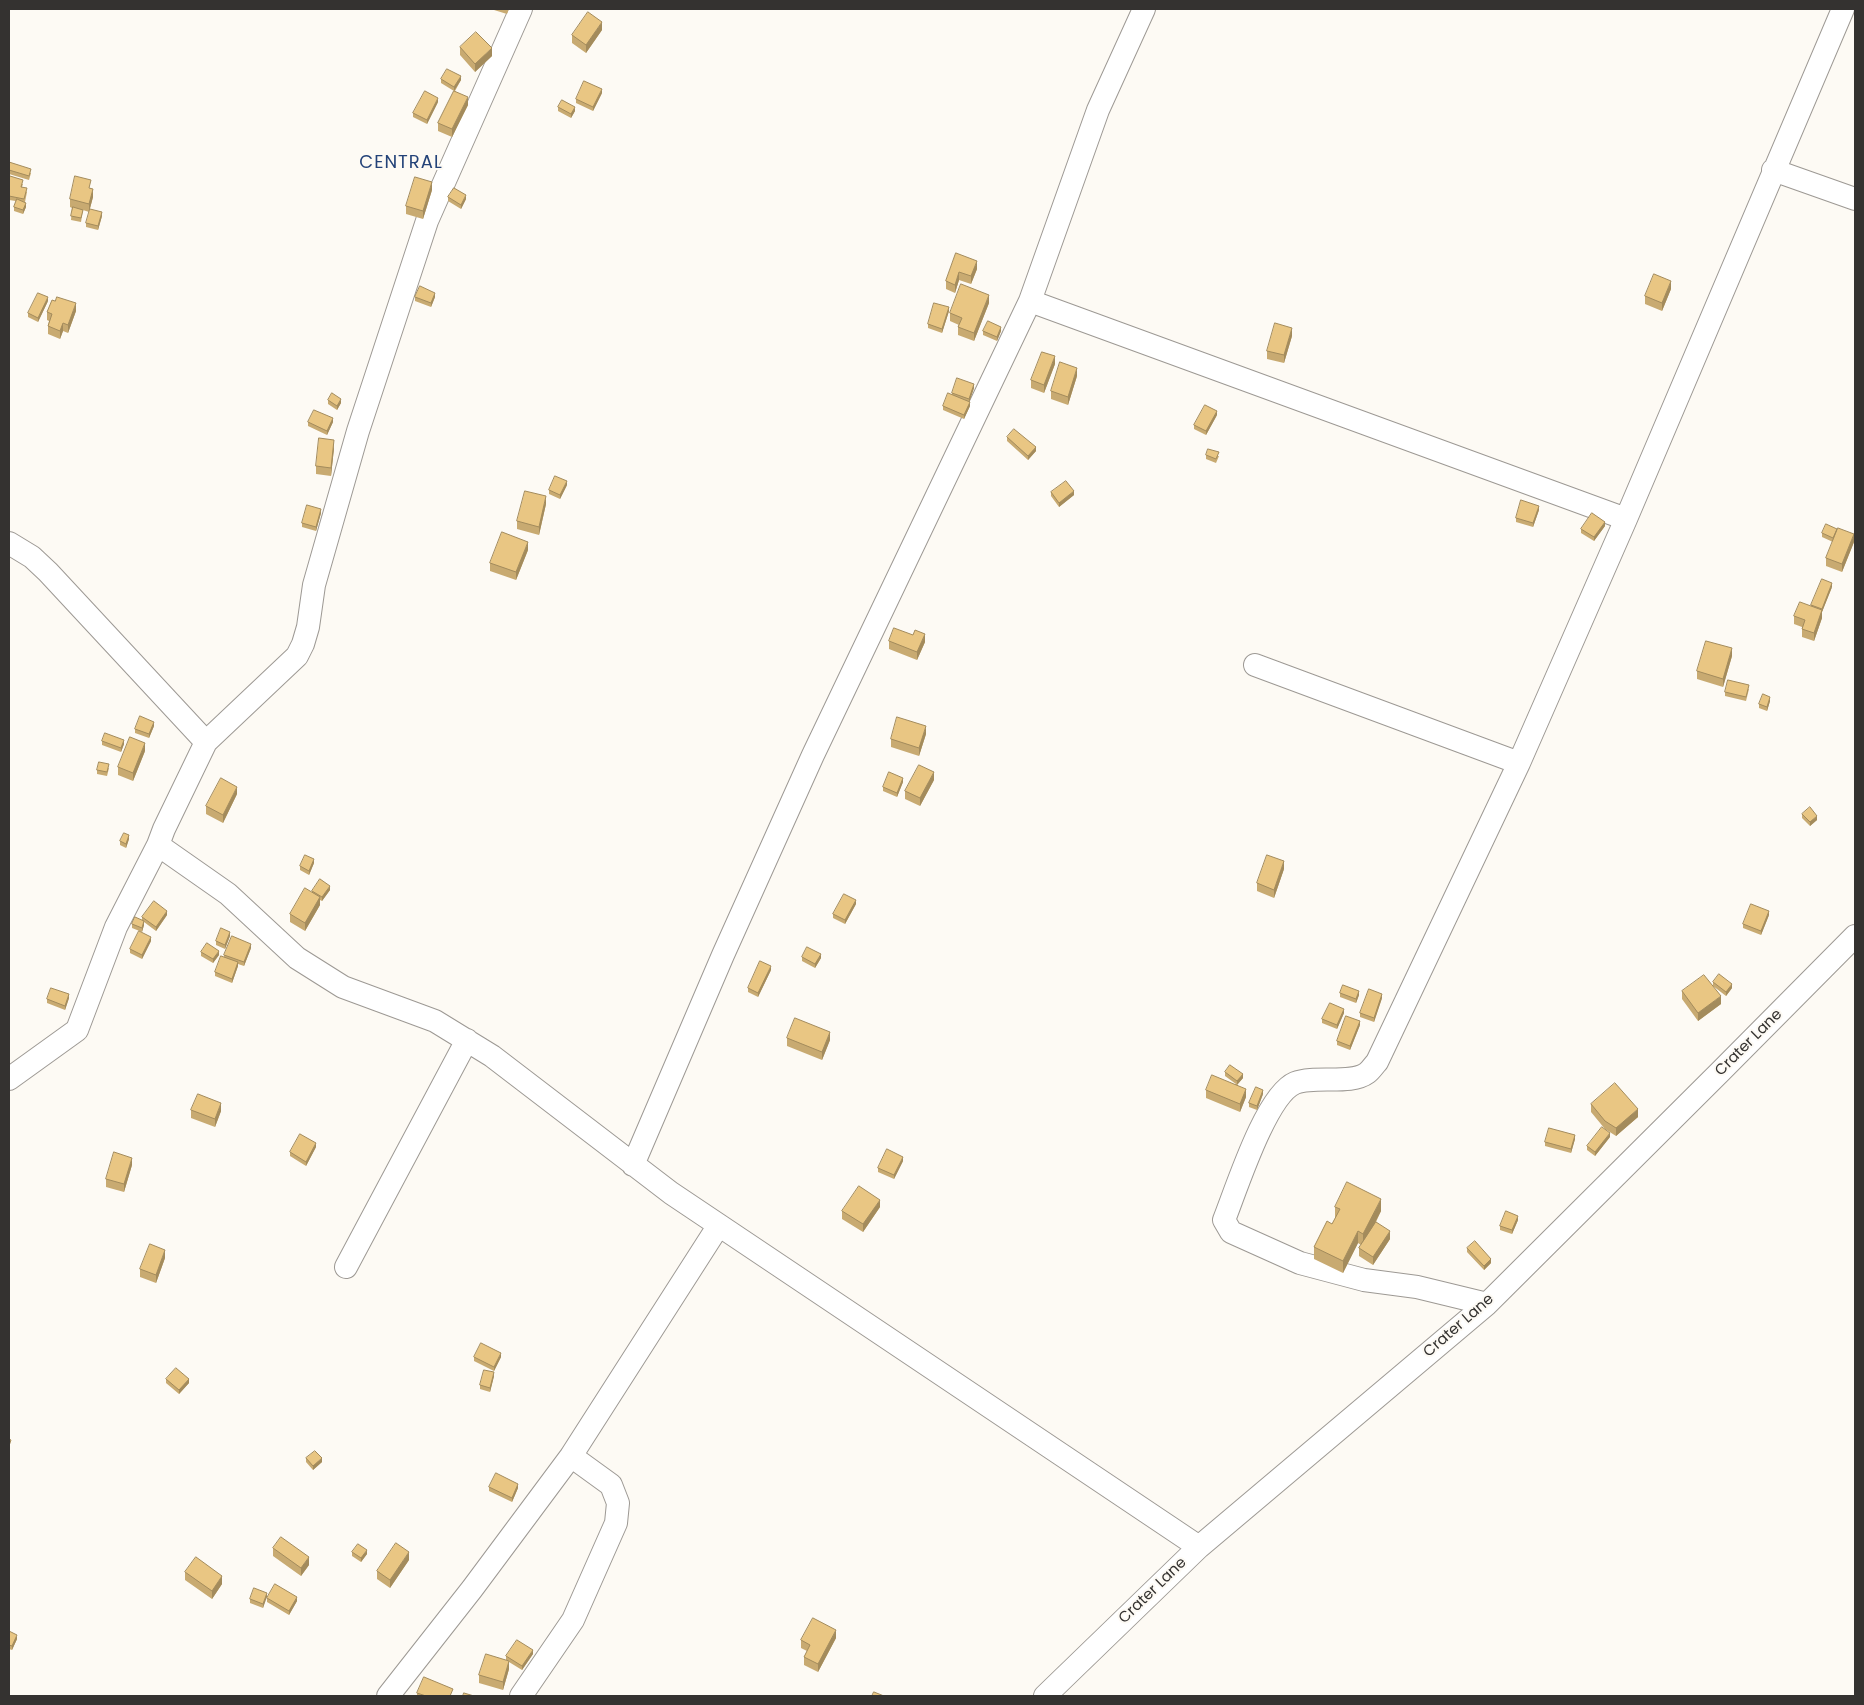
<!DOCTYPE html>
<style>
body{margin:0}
#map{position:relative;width:1864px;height:1705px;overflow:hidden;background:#fdfaf4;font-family:Poppins,sans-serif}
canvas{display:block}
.frame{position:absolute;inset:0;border:10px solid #343230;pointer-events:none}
</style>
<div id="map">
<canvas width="1864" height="1705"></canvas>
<div class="frame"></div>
</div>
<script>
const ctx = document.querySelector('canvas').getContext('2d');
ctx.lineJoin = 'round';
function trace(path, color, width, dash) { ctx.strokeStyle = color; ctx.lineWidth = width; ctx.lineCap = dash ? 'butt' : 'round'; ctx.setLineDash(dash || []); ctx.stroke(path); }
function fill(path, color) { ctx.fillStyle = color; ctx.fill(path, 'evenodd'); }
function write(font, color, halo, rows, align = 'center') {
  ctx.font = font + ' Poppins,sans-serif'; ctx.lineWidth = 4; ctx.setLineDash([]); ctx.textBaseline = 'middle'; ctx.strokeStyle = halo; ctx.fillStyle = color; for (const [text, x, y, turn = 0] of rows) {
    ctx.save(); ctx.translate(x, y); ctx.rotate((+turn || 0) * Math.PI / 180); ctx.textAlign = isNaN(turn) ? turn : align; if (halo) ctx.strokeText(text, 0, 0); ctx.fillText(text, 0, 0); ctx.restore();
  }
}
const street = new Path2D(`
 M1773,170L1855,199
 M1030,301L1626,519
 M9,543L32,557L48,572L206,742
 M1255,665L1519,763
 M158,845L228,894L297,958L343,987L435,1021L492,1056L671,1193L1199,1547
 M9,1079L77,1030L116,927L158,845L164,829L206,742L297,656L303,644L308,627L314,585L358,431L427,221L521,9
 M633,1165L723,955L813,755L1030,301L1098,110L1144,9
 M346,1267L467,1040
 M1487,1304L1417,1287L1364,1280L1300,1263L1231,1232L1224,1220C1236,1190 1266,1095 1295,1083C1315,1075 1351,1085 1367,1073C1371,1070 1374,1065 1377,1062L1519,763L1626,519L1843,9
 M388,1696L472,1589L571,1456L719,1225
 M521,1696L573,1620L616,1523L618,1503L611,1485L571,1456
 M1045,1696L1199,1547L1487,1304L1720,1072L1855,936`);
trace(street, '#9d9994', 24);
trace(street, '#fff', 22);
fill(new Path2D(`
 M494,9H509L507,14L494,10Z
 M602,30L586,53L572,43V35Z
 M460,47L492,56L475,72L460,55Z
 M441,79L461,80L455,91L468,105L452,137L438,131V123L454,91L441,83Z
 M602,93L593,111L576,103V99Z
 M438,102L427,124L413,117V113Z
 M558,107L575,111L571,118L558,111Z
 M9,162L31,173L29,180L9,174Z
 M9,183L23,184L22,187L27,192L25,202L26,207L23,214L14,211V207L16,201L9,200Z
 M91,188L93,197L89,212L83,210L81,222L71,220L72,208L70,207V199Z
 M432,190L423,219L406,214V206Z
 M448,197L466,199L461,209L448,201Z
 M102,216L98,230L86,227V223Z
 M956,253L977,269L971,284L959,280L955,293L946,289V281Z
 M1671,289L1662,311L1645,304V296Z
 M415,297H435L431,307L415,301Z
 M48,301L38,322L28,317V313Z
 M989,303L974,341L958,335V327L959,325L950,321V313Z
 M76,311L68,333L63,331L60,339L48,334V326L49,321L47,320V312Z
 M949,311L942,333L928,328V324Z
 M983,331H1001L997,341L983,335Z
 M1292,336L1284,363L1267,359V351Z
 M1055,364L1044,393L1031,388V380Z
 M1077,376L1068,405L1051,399V391Z
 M974,388L969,402L970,406L964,419L943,410V406L952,395V393Z
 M328,400L341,403L337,410L328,404Z
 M1217,415L1206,435L1194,429V425Z
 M308,422H333L327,435L308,426Z
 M1007,437L1036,451L1028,460L1007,441Z
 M334,448L331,476L316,474V466Z
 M1206,455L1219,456L1216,463L1206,459Z
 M567,485L560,499L549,494V490Z
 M1051,492L1074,495L1059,507L1051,496Z
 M546,504L539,535L517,529V521Z
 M1539,510L1533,527L1516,522V518Z
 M321,513L316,531L302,527V523Z
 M1605,526L1594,541L1581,533V529Z
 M1837,529L1854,542L1842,572L1826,566V558L1833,542L1822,537V533Z
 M528,550L516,580L490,571V563Z
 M1832,587L1822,612V618L1814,641L1802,637V627L1794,624V616L1811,606V605Z
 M889,641L925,642L917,660L889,649Z
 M1732,656L1723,687L1697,679V671Z
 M1749,689L1746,701L1725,696V692Z
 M1770,701L1767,711L1759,708V704Z
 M154,726L149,738L135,733V729Z
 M926,734L919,756L891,747V739Z
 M102,741L124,744L121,752L102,745Z
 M145,751L133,781L118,775V767Z
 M109,768L107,776L97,774V770Z
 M934,780L920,806L905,799V791Z
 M903,782L897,797L883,791V787Z
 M237,794L223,823L206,814V806Z
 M1802,814L1817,820L1810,826L1802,818Z
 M129,839L126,848L120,845V841Z
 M314,863L309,875L300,870V866Z
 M1284,869L1274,898L1257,891V883Z
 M330,890L322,901L320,900V905L305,931L290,922V914L312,892V891Z
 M856,904L845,924L833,918V914Z
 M167,915L156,931L144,922V925L142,932L132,928V924L142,920V917Z
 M1769,915L1761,935L1743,928V924Z
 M230,936L225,949L216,945V941Z
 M151,941L142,959L130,953V949Z
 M251,948L244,966L238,964V966L232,983L215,976V972L224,957V955Z
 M201,952L219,955L213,963L201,956Z
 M802,957L821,958L815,968L802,961Z
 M771,970L758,997L748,992V988Z
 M1713,982L1732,988L1726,996L1713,986Z
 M1682,991L1721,1004L1698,1021L1682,999Z
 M1340,993L1359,995L1356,1003L1340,997Z
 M69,998L65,1010L47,1003V999Z
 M1382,998L1374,1022L1360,1017V1013Z
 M1344,1013L1337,1029L1322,1023V1019Z
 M1360,1025L1350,1050L1337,1045V1041Z
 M787,1038L830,1040L822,1060L787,1046Z
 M1225,1072L1243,1078L1237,1085L1246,1097L1240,1112L1206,1098V1090L1236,1084L1225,1076Z
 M1263,1094L1257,1110L1249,1107V1103Z
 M1591,1104L1638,1117L1616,1136L1605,1129L1591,1112Z
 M191,1110L221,1111L215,1127L191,1118Z
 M1610,1137L1595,1156L1587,1150V1146Z
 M1575,1139L1571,1153L1545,1146V1142Z
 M316,1147L306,1166L290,1156V1152Z
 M903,1161L894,1179L878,1172V1168Z
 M132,1165L124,1192L106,1187V1179Z
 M880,1207L863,1232L842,1219V1211Z
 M1335,1207L1381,1211L1376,1222L1390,1239L1373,1265L1359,1256V1248L1361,1245L1358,1243L1343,1273L1314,1259V1247L1332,1224L1335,1219Z
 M1518,1220L1512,1234L1500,1230V1226Z
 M1467,1248L1491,1263L1484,1270L1467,1252Z
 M165,1258L156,1283L140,1277V1269Z
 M474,1357H501L494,1371L474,1361Z
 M494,1376L490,1392L480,1389V1385Z
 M166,1379L189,1383L179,1394L166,1383Z
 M306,1458L322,1462L313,1470L306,1462Z
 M489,1487L518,1488L512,1502L489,1491Z
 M273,1548L309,1565L301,1576L273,1556Z
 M352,1552L367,1554L361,1562L352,1556Z
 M409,1560L390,1588L377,1579V1571Z
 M185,1572L222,1584L212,1599L185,1580Z
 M267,1593L263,1608L250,1603V1599Z
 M267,1598L297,1601L289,1615L267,1602Z
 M9,1631L17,1639L12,1650L9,1649Z
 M836,1638L818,1672L804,1665V1657L807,1651L801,1648V1640Z
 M533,1654L522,1670L509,1662V1669L503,1690L479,1683V1675L509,1661L506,1660V1656Z
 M417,1693L453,1696H417Z`), '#c8aa71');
fill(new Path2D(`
 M602,22V30L586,53V45Z
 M492,48V56L475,72V64Z
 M461,76V80L454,91V87Z
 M602,89V93L593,111V107Z
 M468,97V105L452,137V129Z
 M438,98V102L427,124V120Z
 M575,107V111L571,118V114Z
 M432,182V190L423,219V211Z
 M93,189V197L89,212V204Z
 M466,195V199L461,209V205Z
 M26,203V207L23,214V210Z
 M102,212V216L98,230V226Z
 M977,261V269L971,284V276Z
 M959,272V280L955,293V285Z
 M1671,281V289L1662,311V303Z
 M435,293V297L431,307V303Z
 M989,295V303L974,341V333Z
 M48,297V301L38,322V318Z
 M76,303V311L68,333V325Z
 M949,307V311L942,333V329Z
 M63,323V331L60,339V331Z
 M1001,327V331L997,341V337Z
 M1292,328V336L1284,363V355Z
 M1055,356V364L1044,393V385Z
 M1077,368V376L1068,405V397Z
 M974,384V388L969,403V399Z
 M341,399V403L337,410V406Z
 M970,402V406L964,419V415Z
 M1217,411V415L1206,435V431Z
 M333,418V422L327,435V431Z
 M334,440V448L331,476V468Z
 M1036,447V451L1028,460V456Z
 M567,481V485L560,499V495Z
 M1074,491V495L1059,507V503Z
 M546,496V504L539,535V527Z
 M1539,506V510L1533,527V523Z
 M321,509V513L316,531V527Z
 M1605,522V526L1594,541V537Z
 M1854,534V542L1842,572V564Z
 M528,542V550L516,580V572Z
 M1832,583V587L1822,612V618L1814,641V633L1822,609Z
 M925,634V642L917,660V652Z
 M1732,648V656L1723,687V679Z
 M1770,697V701L1767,711V707Z
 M154,722V726L149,738V734Z
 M926,726V734L919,756V748Z
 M124,740V744L121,752V748Z
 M145,743V751L133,781V773Z
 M934,772V780L920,806V798Z
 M903,778V782L897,797V793Z
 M237,787V794L223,823V815Z
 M1817,816V820L1810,826V822Z
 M129,835V839L126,848V844Z
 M314,859V863L309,875V871Z
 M1284,861V869L1274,898V890Z
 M330,886V890L322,901V897Z
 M320,897V905L305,931V923Z
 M856,900V904L845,924V920Z
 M167,911V915L156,931V927Z
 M1769,911V915L1761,935V931Z
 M144,921V925L142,932V928Z
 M230,932V936L225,949V945Z
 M151,937V941L142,959V955Z
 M251,944V948L244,966V962Z
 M219,951V955L213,963V959Z
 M821,954V958L815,968V964Z
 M238,962V966L232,983V979Z
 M771,966V970L758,997V993Z
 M1732,984V988L1726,996V992Z
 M1359,991V995L1356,1003V999Z
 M69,994V998L65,1010V1006Z
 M1382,994V998L1374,1022V1018Z
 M1721,996V1004L1698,1021V1013Z
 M1344,1009V1013L1337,1029V1025Z
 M1360,1021V1025L1350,1050V1046Z
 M830,1032V1040L822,1060V1052Z
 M1243,1074V1078L1237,1085V1081Z
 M1246,1089V1097L1240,1112V1104Z
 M1263,1090V1094L1257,1110V1106Z
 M221,1103V1111L215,1127V1119Z
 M1638,1109V1117L1616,1136V1128Z
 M1610,1133V1137L1595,1156V1152Z
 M1575,1135V1139L1571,1153V1149Z
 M316,1143V1147L306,1166V1162Z
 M903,1157V1161L894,1179V1175Z
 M132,1158V1165L124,1192V1184Z
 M1381,1199V1211L1363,1246V1234Z
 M880,1200V1207L863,1232V1224Z
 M1518,1216V1220L1512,1234V1230Z
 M1358,1231V1243L1343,1273V1261Z
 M1390,1231V1239L1373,1265V1257Z
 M165,1250V1258L156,1283V1275Z
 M1491,1259V1263L1484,1270V1266Z
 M501,1353V1357L494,1371V1367Z
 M494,1372V1376L490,1392V1388Z
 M189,1379V1383L179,1394V1390Z
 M322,1458V1462L313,1470V1466Z
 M518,1484V1488L512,1502V1498Z
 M367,1550V1554L361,1562V1558Z
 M409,1552V1560L390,1588V1580Z
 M309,1557V1565L301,1576V1568Z
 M222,1576V1584L212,1599V1591Z
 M267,1593V1597L263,1608V1604Z
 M297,1597V1601L289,1615V1611Z
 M836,1630V1638L818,1672V1664Z
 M17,1635V1639L12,1650V1646Z
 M533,1650V1654L522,1670V1666Z
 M509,1661V1669L503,1690V1682Z`), '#a38b5c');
const building = new Path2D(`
 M588,12L602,22L586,45L572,35Z
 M476,32L492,48L475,64L460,47Z
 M447,69L461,76L454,87L441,79Z
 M584,81L602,89L593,107L576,99Z
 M425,91L438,98L427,120L413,113Z
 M454,91L468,97L452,129L438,123Z
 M562,100L575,107L571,114L558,107Z
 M9,162L31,169L29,176L9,170Z
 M10,176L23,180L21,187L27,188L24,199L9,196V183Z
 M75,176L91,180L89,188L93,189L89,204L70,199Z
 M415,177L432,182L423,211L406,206Z
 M454,188L466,195L461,205L448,197Z
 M17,199L26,203L23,210L14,207Z
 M73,207L83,210L81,218L71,216Z
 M90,209L102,212L98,226L86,223Z
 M956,253L977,261L971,276L959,272L955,285L946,281Z
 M1654,274L1671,281L1662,303L1645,296Z
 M961,284L989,295L974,333L958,327L962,318L950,313Z
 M420,286L435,293L431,303L415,297Z
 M38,293L48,297L38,318L28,313Z
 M57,297L76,303L68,325L63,323L60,331L48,326L52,314L47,312L52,300L55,301Z
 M934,303L949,307L942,329L928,324Z
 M988,321L1001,327L997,337L983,331Z
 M1275,323L1292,328L1284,355L1267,351Z
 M1042,352L1055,356L1044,385L1031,380Z
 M1060,362L1077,368L1068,397L1051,391Z
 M957,378L974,384L969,399L952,393Z
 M332,393L341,399L337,406L328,400Z
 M948,393L970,402L964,415L943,406Z
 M1205,405L1217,411L1206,431L1194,425Z
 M314,410L333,418L327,431L308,422Z
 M1014,429L1036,447L1028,456L1007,437Z
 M319,438L334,440L331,468L316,466Z
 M1208,449L1219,452L1216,459L1206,455Z
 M555,476L567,481L560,495L549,490Z
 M1066,481L1074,491L1059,503L1051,492Z
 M525,491L546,496L539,527L517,521Z
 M1521,500L1539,506L1533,523L1516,518Z
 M307,505L321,509L316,527L302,523Z
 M1592,513L1605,522L1594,537L1581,529Z
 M1826,524L1837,529L1833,538L1822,533Z
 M1838,528L1854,534L1842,564L1826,558Z
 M502,532L528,542L516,572L490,563Z
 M1822,579L1832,583L1822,609L1811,605Z
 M1800,602L1822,610L1814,633L1802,629L1805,620L1794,616Z
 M894,628L913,635L915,630L925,634L917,652L889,641Z
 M1706,641L1732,648L1723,679L1697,671Z
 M1728,680L1749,685L1746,697L1725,692Z
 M1763,694L1770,697L1767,707L1759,704Z
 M140,716L154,722L149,734L135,729Z
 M897,717L926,726L919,748L891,739Z
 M105,733L124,740L121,748L102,741Z
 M130,737L145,743L133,773L118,767Z
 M99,762L109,764L107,772L97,770Z
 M919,765L934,772L920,798L905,791Z
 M889,772L903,778L897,793L883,787Z
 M221,778L237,787L223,815L206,806Z
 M1810,807L1817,816L1810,822L1802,814Z
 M124,833L129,835L126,844L120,841Z
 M305,855L314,859L309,871L300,866Z
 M1267,855L1284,861L1274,890L1257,883Z
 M320,879L330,886L322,897L312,891Z
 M305,888L320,897L305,923L290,914Z
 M844,894L856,900L845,920L833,914Z
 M154,901L167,911L156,927L142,917Z
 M1751,904L1769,911L1761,931L1743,924Z
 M135,917L144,921L142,928L132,924Z
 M221,928L230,932L225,945L216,941Z
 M139,931L151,937L142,955L130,949Z
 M232,936L251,944L244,962L224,955Z
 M207,943L219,951L213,959L201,952Z
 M807,947L821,954L815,964L802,957Z
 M221,956L238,962L232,979L215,972Z
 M760,961L771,966L758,993L748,988Z
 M1719,974L1732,984L1726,992L1713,982Z
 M1704,975L1721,996L1698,1013L1682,991Z
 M1343,985L1359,991L1356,999L1340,993Z
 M51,988L69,994L65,1006L47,999Z
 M1369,989L1382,994L1374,1018L1360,1013Z
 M1330,1003L1344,1009L1337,1025L1322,1019Z
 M1346,1016L1360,1021L1350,1046L1337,1041Z
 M795,1018L830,1032L822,1052L787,1038Z
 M1230,1065L1243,1074L1237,1081L1225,1072Z
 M1212,1075L1246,1089L1240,1104L1206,1090Z
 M1615,1083L1638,1109L1616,1128L1605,1121L1591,1104Z
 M1256,1087L1263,1090L1257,1106L1249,1103Z
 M198,1094L221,1103L215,1119L191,1110Z
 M1602,1127L1610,1133L1595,1152L1587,1146Z
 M1549,1128L1575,1135L1571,1149L1545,1142Z
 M300,1134L316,1143L306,1162L290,1152Z
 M887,1149L903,1157L894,1175L878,1168Z
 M114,1152L132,1158L124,1184L106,1179Z
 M1347,1182L1381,1199L1363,1234L1358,1231L1343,1261L1314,1247L1327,1221L1332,1224L1340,1209L1335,1207Z
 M859,1186L880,1200L863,1224L842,1211Z
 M1506,1211L1518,1216L1512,1230L1500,1226Z
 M1376,1222L1390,1231L1373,1257L1359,1248Z
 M1475,1241L1491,1259L1484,1266L1467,1248Z
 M150,1244L165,1250L156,1275L140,1269Z
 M481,1343L501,1353L494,1367L474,1357Z
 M176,1368L189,1379L179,1390L166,1379Z
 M484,1370L494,1372L490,1388L480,1385Z
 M9,1439L11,1440L9,1446Z
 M315,1451L322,1458L313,1466L306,1458Z
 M496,1473L518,1484L512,1498L489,1487Z
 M281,1537L309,1557L301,1568L273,1548Z
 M396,1543L409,1552L390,1580L377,1571Z
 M358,1544L367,1550L361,1558L352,1552Z
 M196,1557L222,1576L212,1591L185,1572Z
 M275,1584L297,1597L289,1611L267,1598Z
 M254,1588L267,1593L263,1604L250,1599Z
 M813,1618L836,1630L818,1664L804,1657L810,1645L801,1640Z
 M9,1631L17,1635L12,1646L9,1645Z
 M517,1640L533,1650L522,1666L506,1656Z
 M486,1654L509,1661L503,1682L479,1675Z
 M424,1677L453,1689L450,1696H426L417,1693Z
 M874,1692L884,1696H872Z
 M464,1693L474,1696H463Z`);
fill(building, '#e9c683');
trace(building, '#a38b5c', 1);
write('15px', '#343230', '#fdfaf4', [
 ["Crater Lane",1749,1043,-45],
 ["Crater Lane",1459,1326,-41],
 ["Crater Lane",1153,1591,-44]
]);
ctx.letterSpacing = '1px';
write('18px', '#234278', '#fdfaf4', [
 ["CENTRAL",401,163]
]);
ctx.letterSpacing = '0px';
</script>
